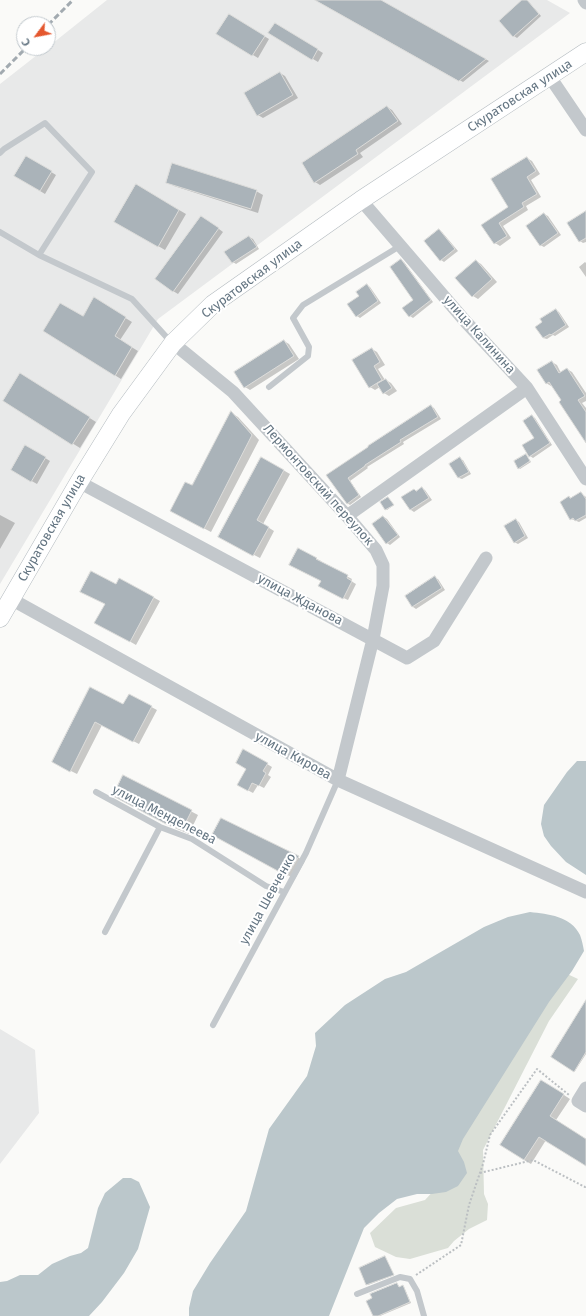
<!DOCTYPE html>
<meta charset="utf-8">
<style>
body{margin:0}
#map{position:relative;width:586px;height:1316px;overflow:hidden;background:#fafaf8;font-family:"Fira Sans",sans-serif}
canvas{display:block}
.north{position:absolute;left:16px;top:16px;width:40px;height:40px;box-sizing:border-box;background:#fff;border:1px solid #c1c8cd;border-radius:50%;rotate:238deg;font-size:11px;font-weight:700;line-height:16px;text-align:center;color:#657683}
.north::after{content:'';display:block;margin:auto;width:14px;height:18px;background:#e4572e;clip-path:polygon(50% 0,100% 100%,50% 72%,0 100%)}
</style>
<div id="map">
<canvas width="586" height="1316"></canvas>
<div class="north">С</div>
</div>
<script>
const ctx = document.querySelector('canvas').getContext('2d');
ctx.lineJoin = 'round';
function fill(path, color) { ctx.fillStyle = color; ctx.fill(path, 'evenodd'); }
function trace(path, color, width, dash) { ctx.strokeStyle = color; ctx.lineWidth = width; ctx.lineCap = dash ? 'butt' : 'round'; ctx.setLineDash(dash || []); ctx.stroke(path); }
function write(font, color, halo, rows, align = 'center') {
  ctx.font = font + ' "Fira Sans",sans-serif'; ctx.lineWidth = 4; ctx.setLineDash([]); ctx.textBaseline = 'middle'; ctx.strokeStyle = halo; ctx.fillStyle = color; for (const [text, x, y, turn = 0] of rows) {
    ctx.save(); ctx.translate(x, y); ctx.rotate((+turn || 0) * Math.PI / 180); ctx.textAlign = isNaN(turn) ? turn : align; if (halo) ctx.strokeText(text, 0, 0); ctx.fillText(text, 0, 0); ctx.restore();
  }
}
fill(new Path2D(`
 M107,0H547L570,13L158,319L0,584V84L46,48H48V47Z
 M0,1029L35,1050L39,1113L0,1164Z`), '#e8e9e9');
fill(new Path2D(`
 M563,972L578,979L549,1021L483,1150L484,1194L488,1204L487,1220L469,1229L454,1241L448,1248L410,1259L396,1257L375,1247L370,1233L396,1208L425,1200L438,1186L439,1163Z`), '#dadfd7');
fill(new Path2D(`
 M577,761H586V875L566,862L551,846L544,836L541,824L544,805L567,772Z
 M530,912C548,914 571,916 580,935C582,940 583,946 584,951L572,971L549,1002L463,1139L458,1151L464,1162L467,1173L458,1186L446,1192L432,1194H417L397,1199L379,1213L364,1228L329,1316H189V1308L193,1291L210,1263L246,1211L269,1129L307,1076L316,1046L315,1033L345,1005L385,979L406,972L484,927L508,917Z
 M123,1178H131L139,1182L150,1207L138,1249L124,1273L102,1302L89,1316H0V1282L7,1281L20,1275H38L52,1264L70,1256L81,1253L88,1248L98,1208L105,1193Z`), '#bbc7cb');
fill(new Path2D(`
 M317,0H379L489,61L463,82Z
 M523,0L528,1L541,16L517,38L514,36Z
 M229,15L269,39L258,58L218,34Z
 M275,24L323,53L318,62L270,33Z
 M280,73L285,76L298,98L263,118L258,115Z
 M387,107L392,110L402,124L360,153L363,157L320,185L315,182Z
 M27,157L56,175L45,194L15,176Z
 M527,158L532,161L540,174L531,180L541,197L526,206L528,210L503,226L511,238L500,246L495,243L483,225L509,207Z
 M167,182L256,191L263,195L258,213L174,186Z
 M136,185L186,214L165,250L115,221Z
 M586,212V242L583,243L580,241L568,223Z
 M544,214L548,216L561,235L544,247L540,245Z
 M207,220L223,232L178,294L173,291Z
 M439,231L442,232L458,251L444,262L441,260L426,242Z
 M249,237L253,239L259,249L236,264L233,262Z
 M401,260L404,262L433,302L413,318L410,316L414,300Z
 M476,261L481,264L497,282L478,299L473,296Z
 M585,262L586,263V277L579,267Z
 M367,285L370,287L381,303L360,318L357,316L360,296Z
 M94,299L132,322L120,340L138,351L121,379L44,331L83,318Z
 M556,310L559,312L569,327L555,336L553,335L547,339L543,338Z
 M284,341L289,344L299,359L250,390L245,387Z
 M372,349L377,352L385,365L378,369L385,380H386L391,383L397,391L389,396L384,393L380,387L375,390L370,387Z
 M552,362L557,365L561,373L567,369L572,372L586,393V401L582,403L586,408V443L560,402L563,401L552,385L551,386L546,383Z
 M28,379L96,422L80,448L4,401Z
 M431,406L434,408L441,419L403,442L404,444L367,467L368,468L350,481L361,497L350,505L347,503L328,475Z
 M231,413L238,417L259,440L211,532L178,515Z
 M532,416L535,418L552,445L533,458L530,456L535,439Z
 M26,446L50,461L37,484L12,470Z
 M526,455L531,462L520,469L519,468Z
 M262,458L290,474L263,524L274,531L260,558L225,540Z
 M460,459L463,460L471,474L462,479L459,478L451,464Z
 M422,488L425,490L432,500L414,512L411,510L403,498L414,490L417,492Z
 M581,493L586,497V518L579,522L571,519L561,503L571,499Z
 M388,498L394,505L387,510L386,509Z
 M0,515L15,523L0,549Z
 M384,517L387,519L400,537L390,545L387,543Z
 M516,520L519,522L528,538L518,544L514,542Z
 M317,559L321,561L320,562L352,579L351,581L356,584L348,600L324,589L322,581L315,564Z
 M435,578L438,579L445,590L416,609L413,607L406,596Z
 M120,579L160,601L136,645L96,622Z
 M90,688L124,705L129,695L157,710L139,744L102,725L77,774L59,765Z
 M244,750L272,767L268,775L271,777L264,788L258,785L253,793L238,785L247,768Z
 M124,776L198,815L189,834L177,829L121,800Z
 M221,819L305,861L295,879L214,835Z
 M586,1002V1054L575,1071L552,1057Z
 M549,1085L570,1099L556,1120L586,1139V1165L546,1140L531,1164L524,1160Z
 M385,1257L394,1275L368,1285H367L360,1268Z
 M397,1284L400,1288L404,1287L411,1303L380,1316H374Z`), '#0003');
const building = new Path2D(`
 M315,0H381L486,59L459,81Z
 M522,0H527L539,14L513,37L499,21Z
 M229,14L265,36L252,56L216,34Z
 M275,23L318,49L312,60L268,33Z
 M280,72L293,95L257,116L244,93Z
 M387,106L398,121L356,150L358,154L314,183L302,163Z
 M26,156L52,171L40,191L14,176Z
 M527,157L536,171L527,177L537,194L522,203L524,207L499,223L507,236L494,244L481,225L508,207L491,179Z
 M172,163L257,190L251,209L166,183Z
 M136,184L179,210L158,247L114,222Z
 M586,211V238L579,242L567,223Z
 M544,213L558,233L540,246L526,226Z
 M201,216L219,228L173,292L155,279Z
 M439,229L455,249L440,261L424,241Z
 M249,236L257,247L232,263L224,252Z
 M401,259L431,300L409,317L402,308L413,300L390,267Z
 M476,260L492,279L472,297L455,278Z
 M367,284L378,301L356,317L347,304L359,296L356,292Z
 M94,297L126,317L115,336L132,347L115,376L43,331L60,303L83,316Z
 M556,309L566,325L551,335L550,334L543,338L535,327L542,322L540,319Z
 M284,340L294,356L244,388L234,372Z
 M372,348L380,362L374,366L382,380L369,388L352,360Z
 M552,361L559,373L567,368L585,396L578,400L586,412V443L559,402L561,400L549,382L546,384L537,370Z
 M20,373L90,417L72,445L3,401Z
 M386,379L392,388L383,394L377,384Z
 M431,405L438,417L400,440L401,442L365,465V466L348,478L359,495L347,504L326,475L368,447V446Z
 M231,411L252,435L204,529L170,511L185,482L192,485Z
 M532,415L550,443L529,457L522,445L534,438L523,421Z
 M25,445L46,457L31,482L11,470Z
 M526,454L530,461L518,469L514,461Z
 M261,457L284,470L257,520L269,527L253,556L218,537Z
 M460,457L469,472L458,478L449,464Z
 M422,487L429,498L410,510L401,497L414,489L416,491Z
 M581,492L586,499V515L575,521L573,518L570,520L560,502L569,496L570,498Z
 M388,497L394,505L385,510L380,502Z
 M383,516L398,535L386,544L372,524Z
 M516,519L525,536L514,543L504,526Z
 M298,548L317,558L316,559L348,575L347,578L352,581L343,599L318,586L321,581L289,565Z
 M91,571L116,584L119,578L154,597L130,642L94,623L105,604L80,592Z
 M435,576L442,588L412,607L405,596Z
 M90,687L123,704L129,694L152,706L133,742L95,722L70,772L52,762Z
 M243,749L268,763L263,771L266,773L259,786L252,783L248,791L237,785L246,769L236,763Z
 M123,775L192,810L182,830L168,825L113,796Z
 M221,818L299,856L287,876L212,835Z
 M586,1000V1052L574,1072L551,1057Z
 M541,1080L564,1094L550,1116L586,1139V1166L539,1137L524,1160L500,1145Z
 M385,1256L394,1275L366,1285L359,1268Z
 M397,1283L399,1287L403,1285L410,1302L378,1316H373L366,1301L372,1298L370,1294Z`);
fill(building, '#aab3b9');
trace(building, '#dcdcda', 1);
const secondary = new Path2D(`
 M0,618L79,482L121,414L173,343L213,304L361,200L586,52`);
trace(secondary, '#b3babf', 19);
trace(new Path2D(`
 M480,1173L533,1160L585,1187L586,1186
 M416,1275L461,1245L469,1205L483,1164L490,1135L537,1069L569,1095`), '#bbbfc2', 2, [2, 2]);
trace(new Path2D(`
 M0,153L4,149L45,123L92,172L39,255
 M0,232L39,255L132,299L171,342
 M269,387L308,356L309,347L293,318L303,305L400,246
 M96,792L160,827L192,839L266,886L284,892
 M105,932L160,827
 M213,1025L306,853L338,780
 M357,1294L400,1277L410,1279L417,1291L424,1316`), '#c3c8cc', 6);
trace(new Path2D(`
 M584,0L586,3
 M550,77L586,130
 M361,200L465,321L527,388L586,479
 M173,343L233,392L347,516L376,550L383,565V586L373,639L338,780
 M79,482L407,658L434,641L486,558
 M347,516L527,388
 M11,599L338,780L586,892
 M586,1088L578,1101L586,1106`), '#c3c8cc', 13);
trace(secondary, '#fff', 18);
trace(new Path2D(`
 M48,25L73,0
 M0,74L26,48`), '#a2aab0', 3, [6, 3]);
write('13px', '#657683', '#fff', [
 ["Скуратовская улица",520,96,-33],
 ["Скуратовская улица",252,279,-37],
 ["улица Калинина",479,335,48],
 ["Лермонтовский переулок",318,485,48],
 ["Скуратовская улица",52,528,-60],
 ["улица Жданова",300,600,28],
 ["улица Кирова",293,756,29],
 ["улица Менделеева",164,815,27],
 ["улица Шевченко",268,899,-61]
]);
</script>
